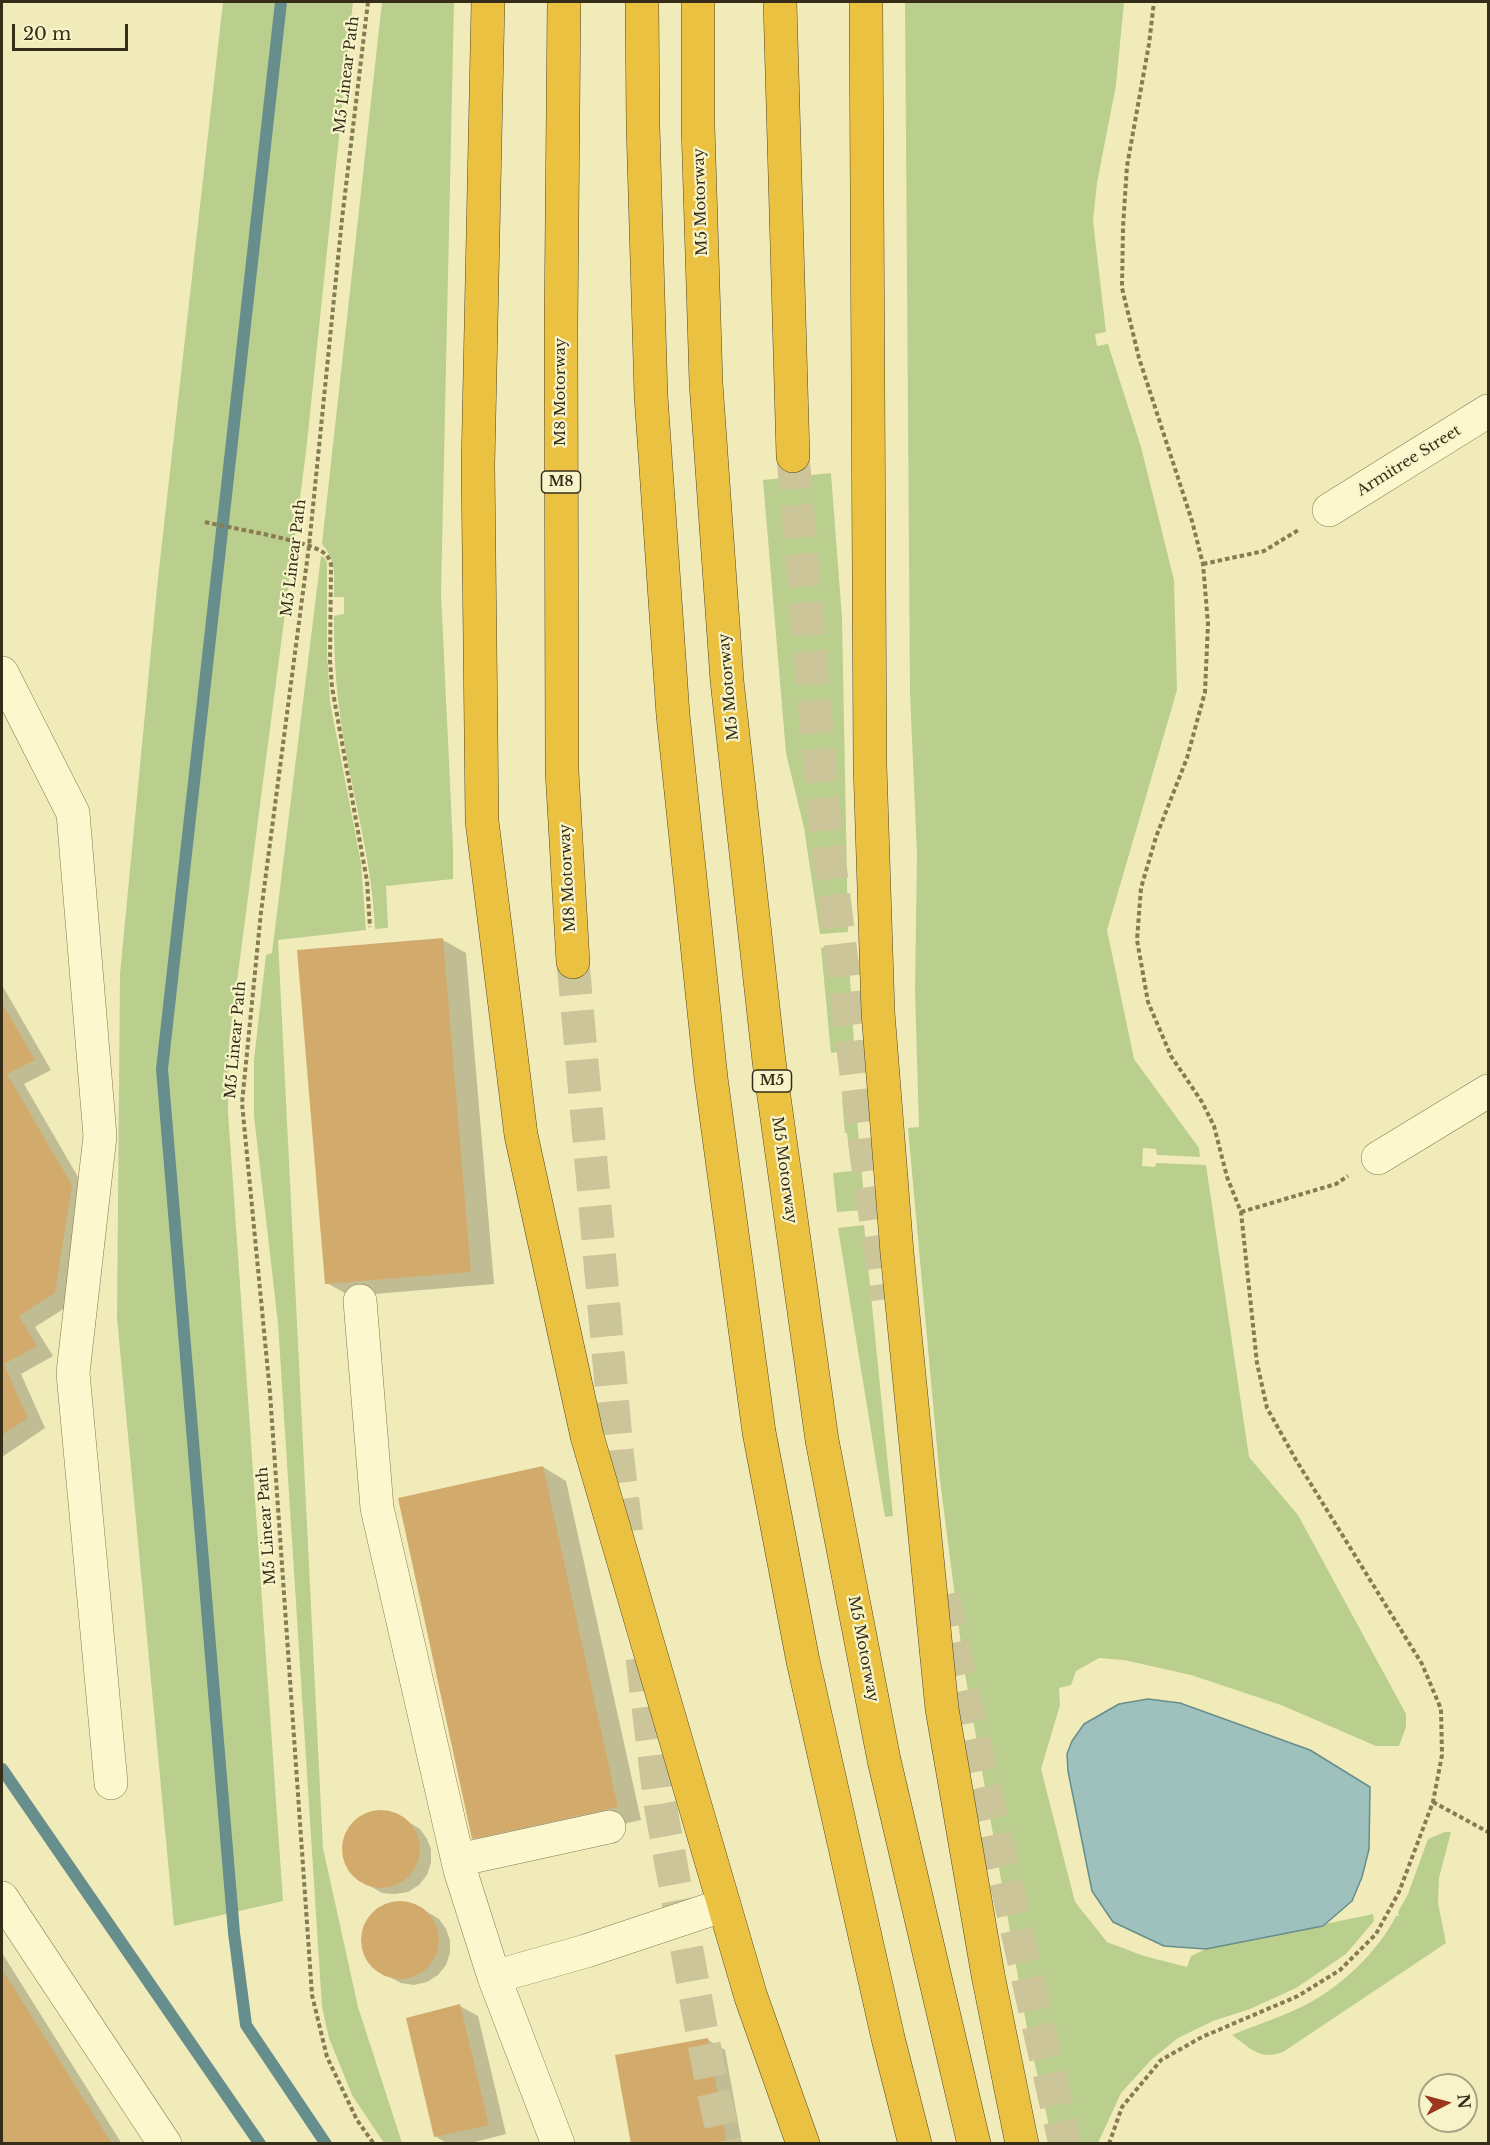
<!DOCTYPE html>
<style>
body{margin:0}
#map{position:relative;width:1490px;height:2145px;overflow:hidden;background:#f1ebb9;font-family:"Libre Baskerville",serif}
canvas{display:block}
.frame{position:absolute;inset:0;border:3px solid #362d19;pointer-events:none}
.north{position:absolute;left:1418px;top:2073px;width:60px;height:60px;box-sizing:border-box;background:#f8f4c9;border:2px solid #aaa483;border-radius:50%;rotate:84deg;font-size:16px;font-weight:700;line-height:24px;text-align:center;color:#362d19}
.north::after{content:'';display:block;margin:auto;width:21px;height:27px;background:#9c361e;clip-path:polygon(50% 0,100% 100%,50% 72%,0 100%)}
.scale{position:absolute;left:12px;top:24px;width:116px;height:27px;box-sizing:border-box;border:3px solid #362d19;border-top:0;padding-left:8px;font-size:18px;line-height:21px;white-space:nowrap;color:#362d19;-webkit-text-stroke:4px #f8f4c9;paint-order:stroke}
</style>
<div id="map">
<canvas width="1490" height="2145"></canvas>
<div class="frame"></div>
<div class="north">N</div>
<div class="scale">20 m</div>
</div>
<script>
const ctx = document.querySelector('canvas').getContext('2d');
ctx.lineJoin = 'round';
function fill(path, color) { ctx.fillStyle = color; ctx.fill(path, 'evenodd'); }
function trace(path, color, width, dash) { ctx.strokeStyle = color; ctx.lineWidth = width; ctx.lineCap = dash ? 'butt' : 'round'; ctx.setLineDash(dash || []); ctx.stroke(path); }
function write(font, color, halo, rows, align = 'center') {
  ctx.font = font + ' "Libre Baskerville",serif'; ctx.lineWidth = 4.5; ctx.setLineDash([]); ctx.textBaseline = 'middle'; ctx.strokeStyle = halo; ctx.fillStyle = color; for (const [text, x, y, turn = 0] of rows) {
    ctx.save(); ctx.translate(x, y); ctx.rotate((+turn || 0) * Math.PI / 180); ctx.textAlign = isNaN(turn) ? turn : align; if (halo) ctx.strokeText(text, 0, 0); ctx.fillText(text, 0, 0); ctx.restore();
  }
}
fill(new Path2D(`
 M223,2H353L306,452L229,1043L228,1112L283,1901L174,1926L117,1318L120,974L158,578Z
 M382,2H454L441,594L453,847V879L386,886L388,928L375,929C372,854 348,782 339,707C335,677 334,646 334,616L344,614V597H334C334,575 337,562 322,544Z
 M905,2H1124L1116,85L1097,183L1093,221L1106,332L1095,334L1097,346L1108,344L1141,447L1174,580L1177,690L1107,930L1134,1059L1199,1148L1200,1157L1157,1155L1156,1149L1143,1148L1142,1166L1155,1167L1156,1163L1206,1165L1249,1457L1298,1515L1406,1714V1727L1399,1746H1376L1281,1705L1191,1675L1124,1660L1099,1658L1076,1671L1071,1685L1059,1688L1060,1705L1041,1769L1075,1902L1107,1942L1144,1956L1187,1967L1191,1956L1206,1949L1373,1914L1374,1921L1346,1954L1296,1988L1250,2009L1213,2021L1178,2038L1151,2060L1121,2093L1098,2143H1053L1028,2034L964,1668L940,1480L908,1128L919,1127L915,990L917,854L910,693Z
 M831,473L842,618L848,932L820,934L804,828L786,753L763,480Z
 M321,556L325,558L327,563V652L330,702L361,863L366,930L278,940L323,1848L358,2007L402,2143H384L352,2095L329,2038L322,2007L278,1323L254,1116V1060L266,955L272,953Z
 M848,946L854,1044L849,1045V1050L831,1053L821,948Z
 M855,1096L865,1210L837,1212L833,1173L852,1171L847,1133H845L842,1098Z
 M864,1225L893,1516L885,1517L838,1228Z
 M1445,1832H1451L1439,1878L1438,1903L1446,1943L1283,2052C1260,2061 1250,2048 1232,2035C1258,2024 1285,2016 1309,2003C1344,1984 1378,1951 1396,1916H1399L1398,1912L1408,1894L1428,1839Z`), '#bacf8d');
const water = new Path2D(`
 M1148,1699L1180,1703L1310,1750L1370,1787L1369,1849L1362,1877L1352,1901L1323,1926L1206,1949L1164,1946L1113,1922L1092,1891L1068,1771L1067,1754L1072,1741L1084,1724L1119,1704Z`);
fill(water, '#9ec1bd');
trace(water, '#668e8c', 1.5);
fill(new Path2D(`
 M443,940L466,953L494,1284L350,1296L327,1283Z
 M2,985L51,1070L24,1084L89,1196L73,1303L35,1327L53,1356L21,1374L45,1428L2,1457Z
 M543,1467L566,1481L641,1820L497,1852L474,1838Z
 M374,1812H385L397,1815L420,1829L427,1839L431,1849V1863L427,1875L419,1885L408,1892L395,1894L382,1893L358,1879L349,1869L345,1857L344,1845L347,1834L353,1824L362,1816Z
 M404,1902L416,1905L439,1919L446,1929L450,1940V1953L446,1965L438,1975L427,1982L414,1985L401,1983L390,1977L377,1969L368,1960L363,1947L362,1936L366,1924L372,1914L382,1907L393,1903Z
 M2,1953L122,2144H2Z
 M460,2006L478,2016L506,2134L467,2144H448L435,2136Z
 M708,2040L725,2050L742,2144H633Z`), '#0003');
trace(new Path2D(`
 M281,2L162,1069L234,1933L246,2025L326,2144
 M2,1769L260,2144`), '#668e8c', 12);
fill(new Path2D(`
 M443,938L471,1272L325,1284L297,950Z
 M2,1003L35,1060L7,1074L72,1185L55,1293L19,1316L37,1346L4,1364L28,1418L2,1435Z
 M543,1466L618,1807L472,1839L398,1498Z
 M342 1849a39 39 0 1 1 78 0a39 39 0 1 1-78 0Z
 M361 1940a39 39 0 1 1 78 0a39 39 0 1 1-78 0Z
 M2,1969L112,2144H2Z
 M460,2004L489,2125L434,2137L406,2018Z
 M708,2038L727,2144H631L615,2055Z`), '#d2ab6c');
trace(new Path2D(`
 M793,456L825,825L865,1146L887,1299
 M573,962L617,1451L628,1544
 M943,1595L957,1665L1065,2144
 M642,1658L660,1804L711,2081L725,2144`), '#ccc599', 33, [33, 16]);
const minor = new Path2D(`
 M1329,510L1488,411
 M2,673L73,813L100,1136L73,1373L111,1783
 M1378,1158L1488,1091
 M360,1301L377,1508L460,1870L494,1977
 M458,1860L609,1827
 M2,1898L165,2144
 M558,2144L494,1977L586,1951L724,1905`);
const highway = new Path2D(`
 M488,2L478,465L482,821L521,1135L587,1436L751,1997L803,2144
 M564,2L561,326L562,771L573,962
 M642,2L643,126L651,396L673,715L711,1078L759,1432L803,1661L888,2038L915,2144
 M698,2V126L706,383L727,681L769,1061L822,1440L884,1760L974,2144
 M780,2L793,456
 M866,2L870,765L878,1012L897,1253L942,1709L988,1975L1022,2144`);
trace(minor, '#887a53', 34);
trace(highway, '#554628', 34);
trace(new Path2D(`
 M368,2L342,219L309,546L261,912L242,1103L270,1393L312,1995L327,2057L357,2120L374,2144
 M205,522C229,528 308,540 324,553C328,556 330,560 331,565L330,661L332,687L367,881L370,927
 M1203,564L1264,551L1300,529
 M1241,1212L1336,1184L1348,1176
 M1433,1802L1488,1832
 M1109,2144L1122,2107L1161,2060L1202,2037L1298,1996L1340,1970L1376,1934L1399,1892L1433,1802L1442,1755L1441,1709L1422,1664L1296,1460L1267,1408L1257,1363L1241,1212L1227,1177L1214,1126L1202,1102L1171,1056L1148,1002L1137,940L1141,888L1156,837L1187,758L1205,692L1208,624L1203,564L1192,521L1139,358L1122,288L1123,227L1127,166L1149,44L1154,2`), '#887a53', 4, [4.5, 3]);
trace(minor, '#fcf7cd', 33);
trace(highway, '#eac140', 33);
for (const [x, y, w] of [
 [561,482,39],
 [772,1081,39]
]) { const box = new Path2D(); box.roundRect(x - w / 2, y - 11, w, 22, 4.5); ctx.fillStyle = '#f8f4c9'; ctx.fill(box); trace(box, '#362d19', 1.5); }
write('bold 14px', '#362d19', null, [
 ["M8",561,482],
 ["M5",772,1081]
]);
write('15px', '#362d19', '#f8f4c9', [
 ["M5 Linear Path",347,75,-83],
 ["M5 Motorway",701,202,-92],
 ["M8 Motorway",561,392,-90],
 ["Armitree Street",1409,461,-32],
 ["M5 Linear Path",294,558,-83],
 ["M5 Motorway",729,687,-95],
 ["M8 Motorway",568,878,-93],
 ["M5 Linear Path",236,1040,-85],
 ["M5 Motorway",784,1170,82],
 ["M5 Linear Path",267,1526,-94],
 ["M5 Motorway",863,1649,79]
]);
</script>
